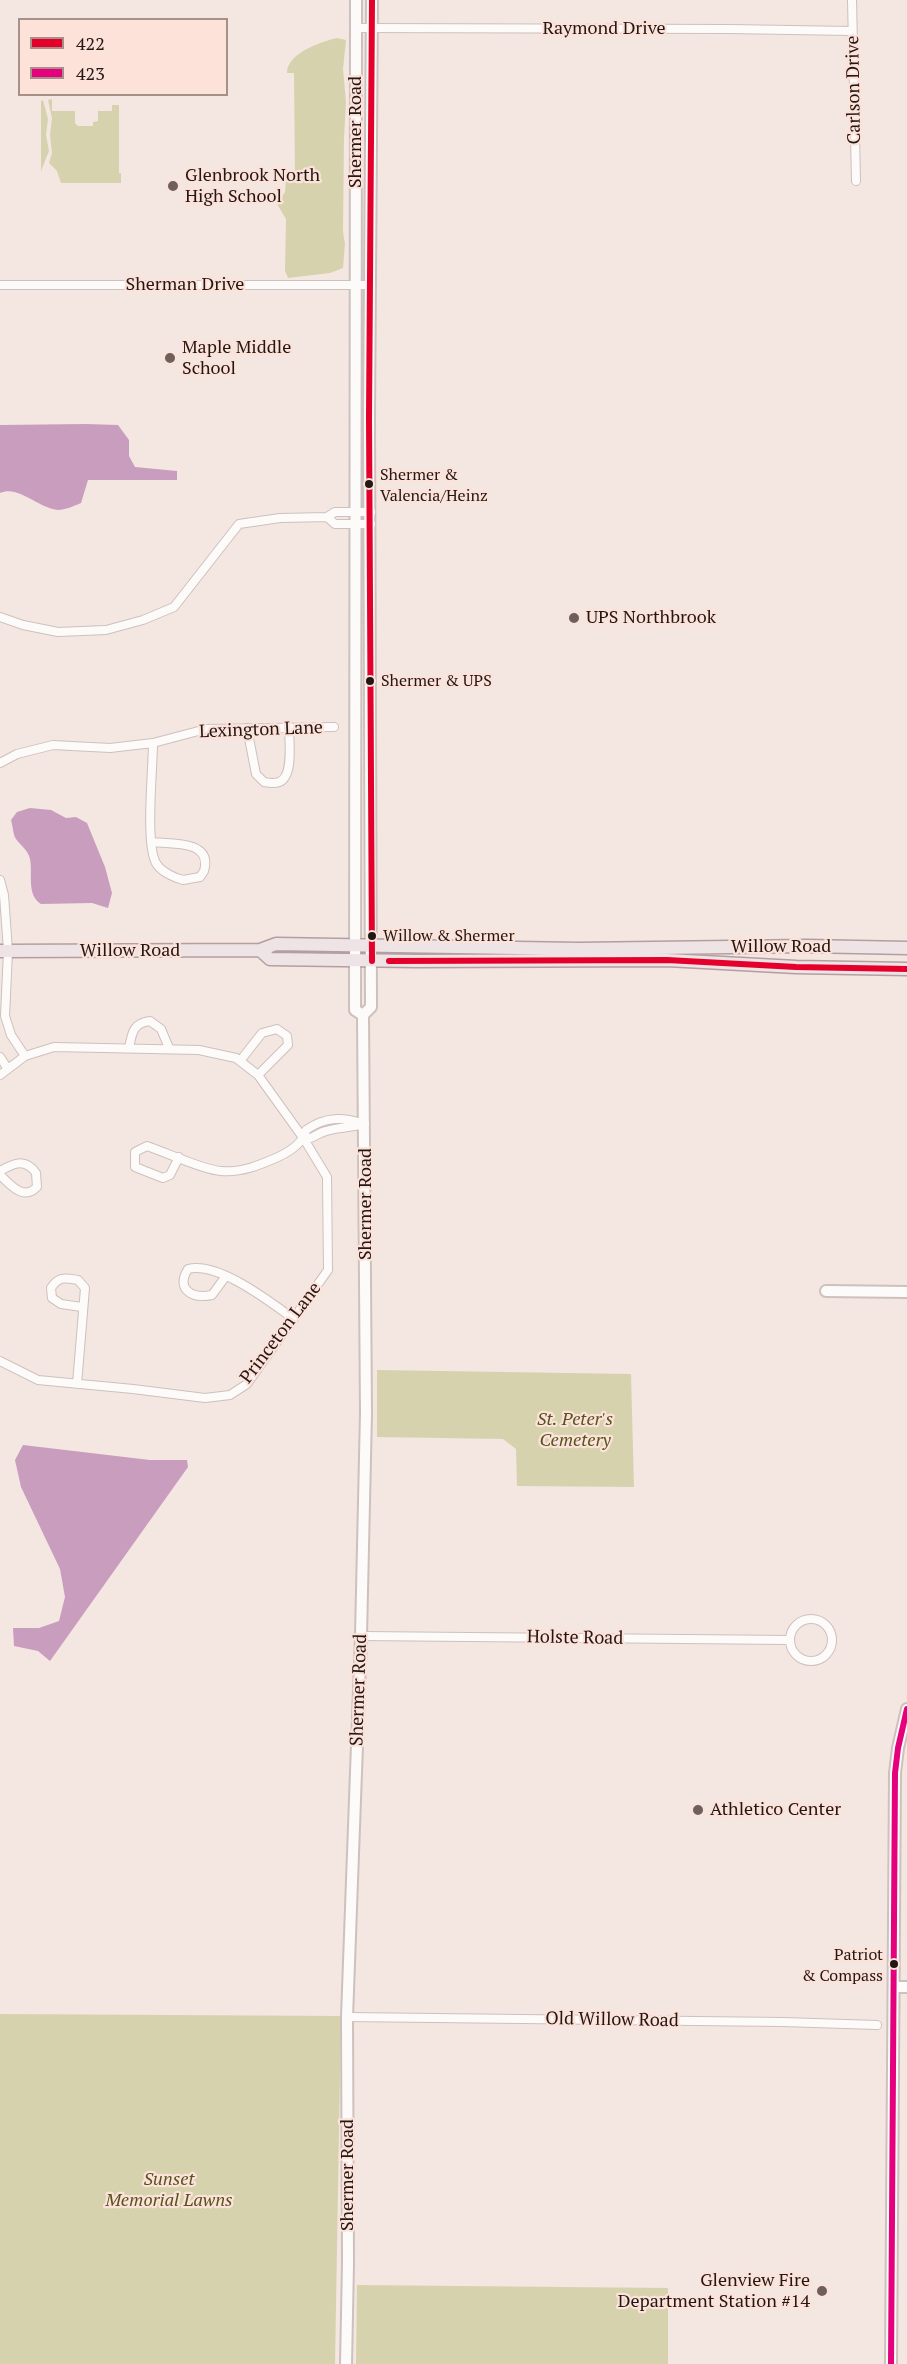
<!DOCTYPE html>
<style>
body{margin:0}
#map{position:relative;width:907px;height:2364px;overflow:hidden;background:#f4e6e1;font-family:"PT Serif",serif}
canvas{display:block}
.legend{position:absolute;left:18px;top:18px;width:210px;height:78px;box-sizing:border-box;background:#fce2d9;border:2px solid #a5918a;margin:0;padding:8px 10px;list-style:none;font-size:18px;color:#231714}
.legend li{display:flex;align-items:center;gap:12px;height:30px}
.legend b{width:30px;border:2px solid #a5918a}
</style>
<div id="map">
<canvas width="907" height="2364"></canvas>
<ul class="legend">
<li><b style="height:8px;background:#e4002b"></b>422</li>
<li><b style="height:8px;background:#e5007d"></b>423</li>
</ul>
</div>
<script>
const ctx = document.querySelector('canvas').getContext('2d');
ctx.lineJoin = 'round';
function fill(path, color) { ctx.fillStyle = color; ctx.fill(path, 'evenodd'); }
function trace(path, color, width, dash) { ctx.strokeStyle = color; ctx.lineWidth = width; ctx.lineCap = dash ? 'butt' : 'round'; ctx.setLineDash(dash || []); ctx.stroke(path); }
function write(font, color, halo, rows, align = 'center') {
  ctx.font = font + ' "PT Serif",serif'; ctx.lineWidth = 4.5; ctx.setLineDash([]); ctx.textBaseline = 'middle'; ctx.strokeStyle = halo; ctx.fillStyle = color; for (const [text, x, y, turn = 0] of rows) {
    ctx.save(); ctx.translate(x, y); ctx.rotate((+turn || 0) * Math.PI / 180); ctx.textAlign = isNaN(turn) ? turn : align; if (halo) ctx.strokeText(text, 0, 0); ctx.fillText(text, 0, 0); ctx.restore();
  }
}
fill(new Path2D(`
 M337,38L346,40L343,69L346,102L344,138L343,232L345,244L343,268L330,273L288,278L285,271L286,219L277,204L285,192L286,178H295L294,73H287C287,53 321,42 337,38Z
 M52,99V111H75V123L78,126H93V122L98,121V111H112V105H119V173H121V183H61L57,171L49,163L52,153L50,135L52,118L48,100Z
 M43,100L48,119L46,135L49,151L41,171V101Z
 M377,1370L631,1374L634,1487L517,1486L516,1449L503,1439L377,1437Z
 M0,2014L341,2016L335,2364H0Z
 M357,2285L668,2288V2364H356Z`), '#d7d2ae');
fill(new Path2D(`
 M86,424L118,425L129,440V456L135,467L177,471V480H88L81,503C74,506 65,510 58,510C39,509 19,485 0,493V425Z
 M30,808L51,810L66,818L76,817L87,823L105,867L112,893L108,908L92,903L41,904C26,895 33,874 30,859C28,850 21,846 16,839C13,835 13,826 11,820L17,812Z
 M23,1445L150,1460H187L188,1467L50,1661L38,1651L14,1646L13,1628H39L59,1621L65,1597L60,1569L21,1487L15,1460Z`), '#c99dbe');
const street = new Path2D(`
 M852,0L856,181
 M356,28L729,29L852,31
 M0,285H371
 M327,517L335,524H371
 M0,617L23,625L58,632L106,630L143,620L174,607L239,524L280,518L327,517L335,512H371
 M247,728L256,774L264,782C269,783 274,784 279,782C294,777 289,740 289,727
 M0,763L17,754L53,745L110,748L153,743L206,729L334,727
 M152,842C171,844 213,840 204,871L200,877L183,880C175,878 161,872 156,863C145,843 153,769 153,743
 M0,880L4,895L8,951L5,1016L11,1035L25,1056
 M129,1048C132,1033 133,1023 150,1021L161,1029L169,1048
 M0,1057L8,1069
 M240,1061L262,1033L277,1029L287,1036L288,1045L258,1075
 M0,1075L25,1056L54,1047L199,1050L236,1058L258,1075L304,1139L327,1177L328,1270L247,1384L230,1395L205,1398L133,1389L38,1380L0,1361
 M304,1139C314,1139 317,1133 326,1131C338,1127 351,1128 364,1124
 M179,1157L170,1175L163,1178L135,1167V1152L147,1146C165,1152 203,1170 221,1171C241,1173 260,1165 278,1157C291,1151 303,1143 306,1130C326,1116 343,1117 365,1124
 M0,1171C14,1163 25,1158 36,1173L37,1187C23,1201 11,1185 0,1175
 M226,1276L212,1295C193,1299 175,1290 188,1269C218,1261 270,1302 294,1319
 M77,1384L85,1288L78,1280C65,1278 59,1276 51,1288L52,1298L61,1304L82,1307
 M790 1640a21 21 0 1 1 42 0a21 21 0 1 1-42 0Z
 M361,1636L790,1640
 M347,2017L783,2022L877,2025`);
const secondary = new Path2D(`
 M356,0L355,1010L363,1015
 M826,1291L907,1292
 M894,1987H907
 M346,2364L348,2264L347,2017L361,1636L366,1413L363,1015L371,1007L369,417L372,0
 M891,2364L895,1773L898,1748L907,1709`);
const primary = new Path2D(`
 M260,950L270,959L416,961L667,960L796,967L907,969
 M0,951L260,950L276,944L578,949L807,946L907,948`);
trace(street, '#cdc1bd', 10);
trace(secondary, '#cdc1bd', 14);
trace(primary, '#b59ea0', 15);
trace(street, '#fdfbfa', 8);
trace(secondary, '#fdfbfa', 10);
trace(primary, '#eee3e5', 12);
trace(new Path2D(`
 M372,0L369,417L372,961
 M389,961L667,960L796,967L907,969`), '#e4002b', 6);
trace(new Path2D(`
 M891,2364L895,1773L898,1748L907,1709`), '#e5007d', 6);
for (const [x, y, r, color] of [
 [173,186,6,"#6c5f5c"],
 [170,358,6,"#6c5f5c"],
 [369,484,5,"#231714"],
 [574,618,6,"#6c5f5c"],
 [370,681,5,"#231714"],
 [372,936,5,"#231714"],
 [698,1810,6,"#6c5f5c"],
 [894,1964,5,"#231714"],
 [822,2291,6,"#6c5f5c"]
]) { const dot = new Path2D(); dot.arc(x, y, r, 0, 2 * Math.PI); ctx.fillStyle = color; ctx.fill(dot); trace(dot, '#fce2d9', 2); }
write('16px', '#231714', '#fce2d9', [
 ["Shermer &",380,475],
 ["Valencia/Heinz",380,496],
 ["Shermer & UPS",381,681],
 ["Willow & Shermer",383,936],
 ["Patriot",883,1955,"right"],
 ["& Compass",883,1976,"right"]
], 'left');
write('18px', '#231714', '#fce2d9', [
 ["Raymond Drive",604,29],
 ["Carlson Drive",854,90,-91],
 ["Shermer Road",356,132,-90],
 ["Sherman Drive",185,285],
 ["Lexington Lane",261,730,-2],
 ["Willow Road",781,947],
 ["Willow Road",130,951],
 ["Shermer Road",366,1204,-90],
 ["Princeton Lane",281,1333,-53],
 ["Holste Road",575,1638,1],
 ["Shermer Road",359,1690,-88],
 ["Old Willow Road",612,2020,1],
 ["Shermer Road",348,2175,-90]
]);
write('18px', '#231714', '#fce2d9', [
 ["Glenbrook North",185,176],
 ["High School",185,197],
 ["Maple Middle",182,348],
 ["School",182,369],
 ["UPS Northbrook",586,618],
 ["Athletico Center",710,1810],
 ["Glenview Fire",810,2281,"right"],
 ["Department Station #14",810,2302,"right"]
], 'left');
write('italic 18px', '#55541e', '#fce2d9', [
 ["St. Peter's",575,1420],
 ["Cemetery",575,1441],
 ["Sunset",169,2180],
 ["Memorial Lawns",169,2201]
]);
</script>
